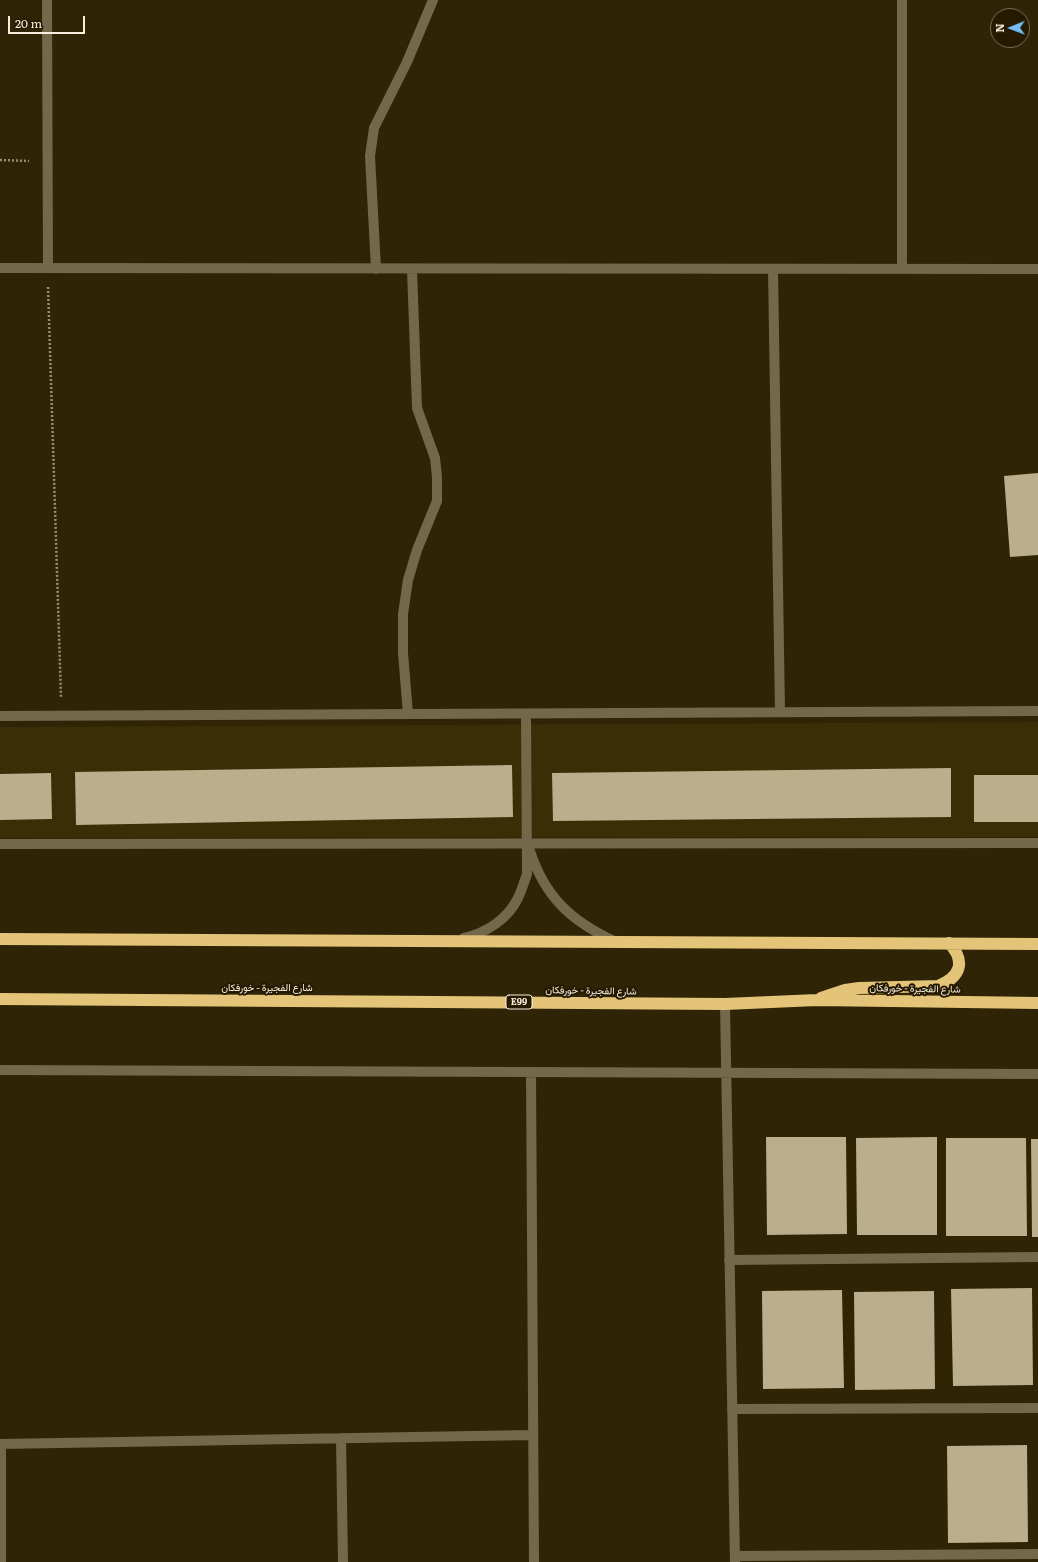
<!DOCTYPE html>
<meta charset="utf-8">
<style>
body{margin:0}
#map{position:relative;width:1038px;height:1562px;overflow:hidden;background:#2f2406;font-family:Literata,serif}
canvas{display:block}
.north{position:absolute;left:990px;top:8px;width:40px;height:40px;box-sizing:border-box;background:#251a00;border:1px solid #796f59;border-radius:50%;rotate:269deg;font-size:11px;font-weight:700;line-height:16px;text-align:center;color:#f6efde}
.north::after{content:'';display:block;margin:auto;width:14px;height:18px;background:#74c0f6;clip-path:polygon(50% 0,100% 100%,50% 72%,0 100%)}
.scale{position:absolute;left:8px;top:16px;width:77px;height:18px;box-sizing:border-box;border:2px solid #f6efde;border-top:0;padding-left:5px;font-size:12px;line-height:14px;white-space:nowrap;color:#f6efde;-webkit-text-stroke:3px #251a00;paint-order:stroke}
</style>
<div id="map">
<canvas width="1038" height="1562"></canvas>
<div class="north">N</div>
<div class="scale">20 m</div>
</div>
<script>
const ctx = document.querySelector('canvas').getContext('2d');
ctx.lineJoin = 'round';
function fill(path, color) { ctx.fillStyle = color; ctx.fill(path, 'evenodd'); }
function trace(path, color, width, dash) { ctx.strokeStyle = color; ctx.lineWidth = width; ctx.lineCap = dash ? 'butt' : 'round'; ctx.setLineDash(dash || []); ctx.stroke(path); }
function write(font, color, halo, rows, align = 'center') {
  ctx.font = font + ' Literata,Vazirmatn,serif'; ctx.lineWidth = 4; ctx.setLineDash([]); ctx.textBaseline = 'middle'; ctx.strokeStyle = halo; ctx.fillStyle = color; for (const [text, x, y, turn = 0] of rows) {
    ctx.save(); ctx.translate(x, y); ctx.rotate((+turn || 0) * Math.PI / 180); ctx.textAlign = isNaN(turn) ? turn : align; if (halo) ctx.strokeText(text, 0, 0); ctx.fillText(text, 0, 0); ctx.restore();
  }
}
fill(new Path2D(`
 M1038,722V837L0,838V727Z`), '#3b2d06');
fill(new Path2D(`
 M1038,473V555L1010,557L1004,476Z
 M512,765L513,817L76,825L75,772Z
 M951,768V817L553,821L552,773Z
 M51,773L52,819L0,820V774Z
 M974,775H1038V822H974Z
 M766,1137H846L847,1234L767,1235Z
 M937,1137V1235H857L856,1138Z
 M946,1138H1026L1027,1236H946Z
 M1031,1139H1038V1237H1032Z
 M1032,1288L1033,1385L953,1386L951,1289Z
 M842,1290L844,1388L763,1389L762,1291Z
 M934,1291L935,1389L855,1390L854,1292Z
 M1027,1445L1028,1542L948,1543L947,1446Z`), '#bbae8d');
trace(new Path2D(`
 M0,160L29,161
 M48,287L61,698`), '#978e77', 2.5, [2, 2]);
trace(new Path2D(`
 M47,0L48,268
 M0,268L1038,269
 M376,269L370,156L374,128L407,62L433,0
 M773,269L780,712
 M902,269V0
 M408,714L403,653V614L408,580L417,550L437,501V477L435,458L417,408L412,269
 M0,716L1038,711
 M0,844L1038,843
 M530,851C545,897 571,921 614,941
 M464,938C486,933 508,919 518,898C522,890 524,882 527,874L526,714
 M725,1004L735,1562
 M0,1070L1038,1074
 M531,1072L534,1562
 M729,1260L1038,1257
 M732,1409L1038,1408
 M341,1438L343,1562
 M0,1444L533,1435
 M1,1444V1562
 M735,1556L1038,1554`), '#74684b', 10);
trace(new Path2D(`
 M0,939L1038,944
 M821,998L845,990L859,988L938,986C961,977 966,961 949,943
 M0,999L725,1004L817,1000L1038,1003`), '#e3c478', 12);
for (const [x, y, w] of [
 [519,1002,26]
]) { const box = new Path2D(); box.roundRect(x - w / 2, y - 7, w, 14, 3); ctx.fillStyle = '#251a00'; ctx.fill(box); trace(box, '#f6efde', 1); }
write('bold 9px', '#f6efde', null, [
 ["E99",519,1002]
]);
write('10px', '#f6efde', '#251a00', [
 ["شارع الفجيرة - خورفكان",267,988],
 ["شارع الفجيرة - خورفكان",915,989,1],
 ["شارع الفجيرة - خورفكان",591,991,1]
]);
</script>
